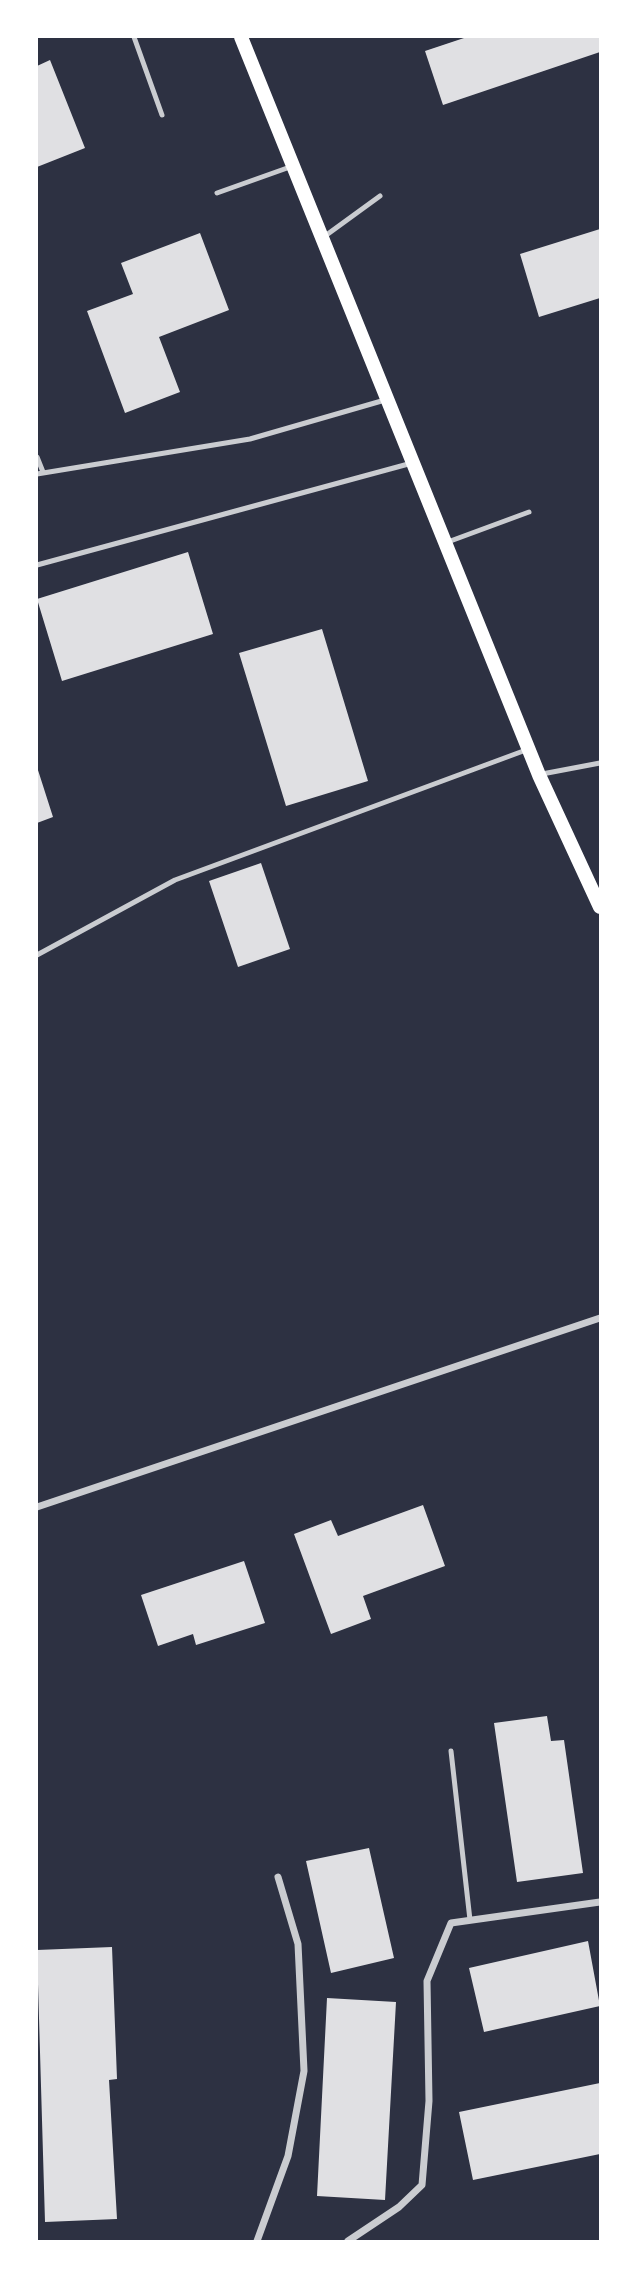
<!DOCTYPE html>
<style>
body{margin:0}
#map{position:relative;width:637px;height:2278px;overflow:hidden;background:#2d3142;font-family:"Varela Round",sans-serif}
canvas{display:block}
.frame{position:absolute;inset:0;border:38px solid #fff;pointer-events:none}
</style>
<div id="map">
<canvas width="637" height="2278"></canvas>
<div class="frame"></div>
</div>
<script>
const ctx = document.querySelector('canvas').getContext('2d');
ctx.lineJoin = 'round';
function fill(path, color) { ctx.fillStyle = color; ctx.fill(path, 'evenodd'); }
function trace(path, color, width, dash) { ctx.strokeStyle = color; ctx.lineWidth = width; ctx.lineCap = dash ? 'butt' : 'round'; ctx.setLineDash(dash || []); ctx.stroke(path); }
fill(new Path2D(`
 M467,37H600V52L443,105L425,51Z
 M50,60L85,148L37,167V66Z
 M600,229V298L539,317L520,254Z
 M200,233L229,310L159,337L180,392L125,413L87,311L133,294L121,263Z
 M188,552L213,634L62,681L37,599Z
 M322,629L368,781L286,806L239,653Z
 M37,767L53,817L37,823Z
 M261,863L290,949L238,967L209,881Z
 M423,1505L445,1566L363,1596L371,1619L331,1634L294,1534L331,1520L338,1536Z
 M244,1561L265,1623L196,1645L193,1634L158,1646L141,1595Z
 M547,1716L551,1741L564,1740L583,1873L517,1882L494,1723Z
 M369,1848L394,1958L331,1973L306,1861Z
 M588,1941L600,2006L484,2032L469,1968Z
 M112,1947L117,2079L109,2080L117,2219L45,2222L37,1950Z
 M327,1998L396,2002L385,2200L317,2196Z
 M600,2083V2154L473,2180L459,2112Z`), '#e0e0e3');
trace(new Path2D(`
 M134,37L162,115
 M217,193L290,167
 M325,236L380,196
 M37,457L43,472
 M37,474L250,439L385,400
 M445,543L529,512
 M37,565L412,463
 M542,774L600,763
 M37,955L175,880L526,750
 M451,1751L470,1920`), '#caccd0', 5);
trace(new Path2D(`
 M37,1507L600,1318
 M257,2241L288,2156L304,2071L298,1944L278,1877
 M348,2241L399,2207L422,2185L429,2101L427,1981L451,1923L600,1902`), '#caccd0', 7);
trace(new Path2D(`
 M241,37L539,775L600,907`), '#fff', 14);
</script>
